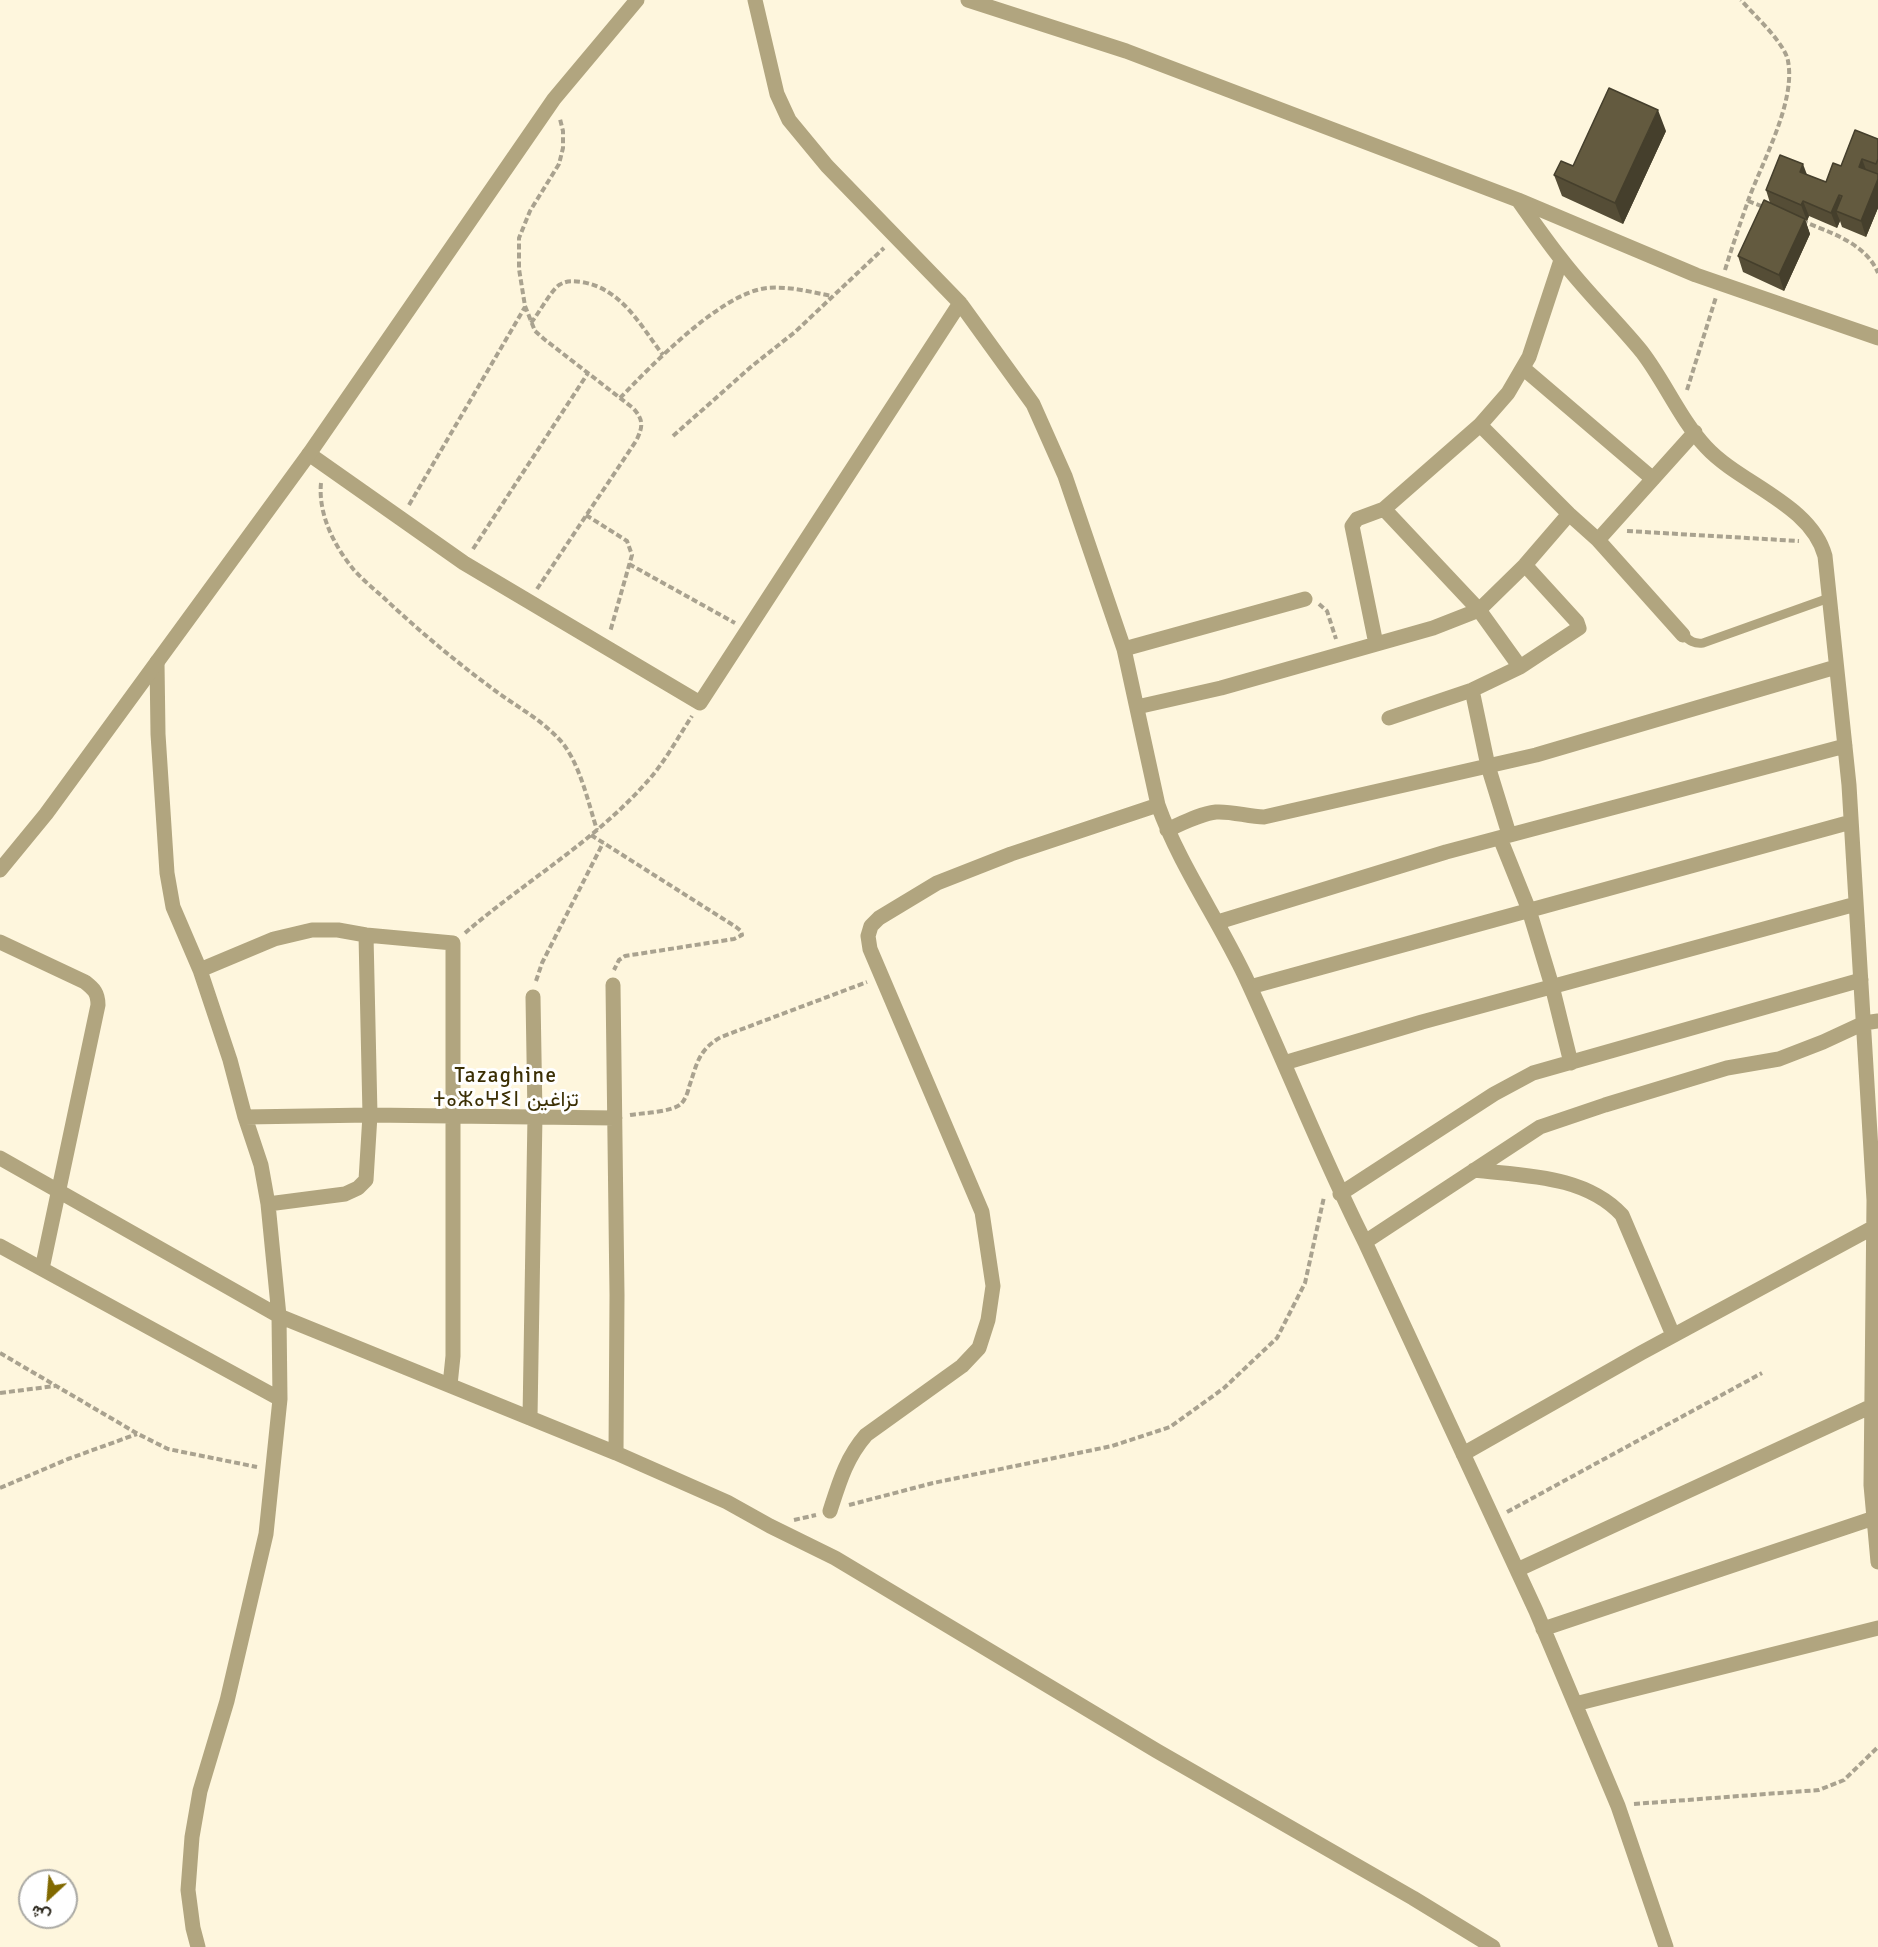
<!DOCTYPE html>
<meta charset="utf-8">
<style>
body{margin:0}
#map{position:relative;width:1878px;height:1947px;overflow:hidden;background:#fef6dd;font-family:Signika,Vazirmatn,sans-serif}
canvas{display:block}
.north{position:absolute;left:18px;top:1869px;width:60px;height:60px;box-sizing:border-box;background:#fff;border:2px solid #aaa9a4;border-radius:50%;rotate:206deg;font-size:16px;font-weight:700;line-height:24px;text-align:center;color:#2b271c}
.north::after{content:'';display:block;margin:auto;width:21px;height:27px;background:#816900;clip-path:polygon(50% 0,100% 100%,50% 72%,0 100%)}
</style>
<div id="map">
<canvas width="1878" height="1947"></canvas>
<div class="north">ش</div>
</div>
<script>
const ctx = document.querySelector('canvas').getContext('2d');
ctx.lineJoin = 'round';
function trace(path, color, width, dash) { ctx.strokeStyle = color; ctx.lineWidth = width; ctx.lineCap = dash ? 'butt' : 'round'; ctx.setLineDash(dash || []); ctx.stroke(path); }
function fill(path, color) { ctx.fillStyle = color; ctx.fill(path, 'evenodd'); }
function write(font, color, halo, rows, align = 'center') {
  ctx.font = font + ' Signika,Vazirmatn,"Noto Sans Tifinagh",sans-serif'; ctx.lineWidth = 6; ctx.setLineDash([]); ctx.textBaseline = 'middle'; ctx.strokeStyle = halo; ctx.fillStyle = color; for (const [text, x, y, turn = 0] of rows) {
    ctx.save(); ctx.translate(x, y); ctx.rotate((+turn || 0) * Math.PI / 180); ctx.textAlign = isNaN(turn) ? turn : align; if (halo) ctx.strokeText(text, 0, 0); ctx.fillText(text, 0, 0); ctx.restore();
  }
}
trace(new Path2D(`
 M1748,201L1764,207
 M1802,221C1829,232 1866,243 1878,273
 M1725,270C1732,247 1740,224 1748,201C1762,162 1796,102 1788,61C1785,43 1753,14 1741,0
 M531,323C539,313 550,292 559,285C567,280 574,281 582,282C622,289 640,325 663,355
 M1687,390L1716,297
 M620,398C652,365 721,293 767,288C789,286 811,292 832,296
 M673,436L752,366L795,332L884,248
 M321,483C318,514 334,546 354,570C363,580 374,589 384,598C418,630 455,661 493,689C514,705 539,718 558,738C579,759 588,802 597,830
 M409,505L525,307
 M586,515L627,541L632,555L610,632
 M1627,531L1799,541
 M473,549L588,373
 M629,564L735,623
 M537,589L636,441C643,427 644,420 633,408L544,339L535,331L525,306L519,269V238L530,211L559,164L563,148V131L560,119
 M1319,604L1327,611L1336,639
 M591,835L736,927L741,931L742,935L734,939L625,956L619,960L614,970
 M465,933C524,882 592,843 645,784C663,765 677,739 692,716
 M536,981L542,963L603,843
 M630,1115C642,1113 672,1112 681,1104C685,1100 688,1092 689,1087C697,1064 698,1050 721,1037L867,982
 M0,1353L138,1434L168,1449L257,1467
 M0,1393L55,1386
 M0,1488L68,1459L137,1434
 M849,1505L933,1483L1112,1446L1170,1427L1224,1388L1277,1338L1305,1283L1324,1197
 M1507,1512L1762,1373
 M794,1520L816,1515
 M1634,1804L1819,1790L1844,1780L1878,1747`), '#a9a28f', 4, [6, 3]);
trace(new Path2D(`
 M1683,635C1690,641 1694,644 1703,643L1829,598`), '#b1a57f', 9);
trace(new Path2D(`
 M755,0L777,94L789,120L827,166L960,303L1033,404L1065,476L1124,649L1158,805C1179,864 1218,919 1245,976C1286,1064 1321,1155 1365,1242L1536,1611L1618,1806L1666,1947
 M968,0L1126,51L1518,200L1696,275L1878,338
 M1518,200C1532,220 1546,240 1561,259C1586,292 1616,320 1642,352C1665,382 1680,419 1706,447C1740,484 1811,504 1825,556L1849,785L1874,1200L1871,1485L1878,1562
 M1561,260L1529,357L1508,393L1480,425L1569,514L1598,540L1683,635
 M1523,368L1653,479
 M1480,425L1384,509L1479,610L1520,667
 M309,454L464,563L700,703L960,303
 M1598,540L1695,432
 M1376,644L1352,526L1357,519L1384,509
 M1124,649L1305,599
 M157,662L158,734L167,873L173,907L200,970L230,1060L245,1117L261,1165L268,1204L279,1316L280,1399L266,1534L227,1701L200,1791L192,1837L188,1890L193,1928L198,1947
 M1472,690L1488,766L1509,834
 M1137,707L1221,688L1433,628L1479,610L1525,565L1569,514
 M1389,718L1472,690L1520,667L1579,628L1577,622L1525,565
 M1167,830C1183,823 1199,814 1216,812C1233,811 1248,817 1264,817L1536,755L1836,667
 M1500,838L1529,910L1552,986L1571,1063
 M1218,922L1446,852L1845,746
 M0,942L85,982C94,989 98,993 98,1005L42,1269
 M200,970L274,939L312,930H338L366,935L453,943V1356L450,1385
 M613,985L617,1295L616,1453
 M1250,987L1851,822
 M1284,1063L1422,1022L1856,904
 M245,1117L370,1115L615,1118
 M0,1158L279,1316L616,1453L727,1502L770,1526L835,1558L1157,1751L1413,1898L1493,1947
 M1474,1170C1525,1176 1585,1175 1622,1215L1673,1335
 M1340,1194L1494,1094L1533,1073L1861,980
 M268,1204L345,1194L358,1188L366,1180L370,1115L366,935
 M1365,1242L1540,1127L1605,1105L1727,1068L1779,1059L1823,1042L1864,1023L1878,1021
 M0,1246L280,1399
 M530,1418L535,1115L533,997
 M1463,1454L1641,1353L1874,1227
 M830,1511C839,1483 846,1458 866,1435L962,1366L979,1348L988,1320L993,1286L982,1212L870,949L868,936L871,926L879,918L937,883L1011,854L1158,805
 M1517,1570L1872,1406
 M1543,1629L1874,1518
 M1575,1704L1878,1628`), '#b1a57f', 15);
trace(new Path2D(`
 M0,870L46,814L309,454L554,99L637,0`), '#b1a57f', 15);
fill(new Path2D(`
 M1666,131L1623,224L1562,196L1554,175L1573,166Z
 M1878,139V208L1866,237L1842,227L1840,221L1837,228L1809,216L1807,221L1805,220L1810,234L1784,291L1743,272L1738,256L1770,203L1766,190L1807,175L1826,182L1841,166Z`), '#554d36');
fill(new Path2D(`
 M1658,110L1666,131L1623,224L1615,203Z
 M1862,159L1868,175L1859,167Z
 M1803,164L1809,180L1800,172Z
 M1878,179V208L1866,237L1861,221Z
 M1839,195L1844,210L1836,211L1840,221L1837,228L1831,213Z
 M1803,201L1809,216L1807,221L1801,205Z
 M1805,219L1810,234L1784,291L1779,275Z`), '#453f2c');
const building = new Path2D(`
 M1609,88L1658,110L1615,203L1554,175L1561,161L1573,166Z
 M1855,130L1878,139V159L1876,164L1862,159L1859,167L1878,174V179L1861,221L1836,211L1842,196L1839,195L1831,213L1803,201L1801,205L1766,190L1780,155L1803,164L1800,172L1826,182L1833,163L1841,166Z
 M1764,200L1805,219L1779,275L1738,256Z`);
fill(building, '#635a3f');
trace(building, '#453f2c', 1.5);
ctx.letterSpacing = '1.5px';
write('21px', '#3b2f04', '#fff', [
 ["Tazaghine",506,1076],
 ["ⵜⴰⵣⴰⵖⵉⵏ تزاغين",506,1100]
]);
ctx.letterSpacing = '0px';
</script>
